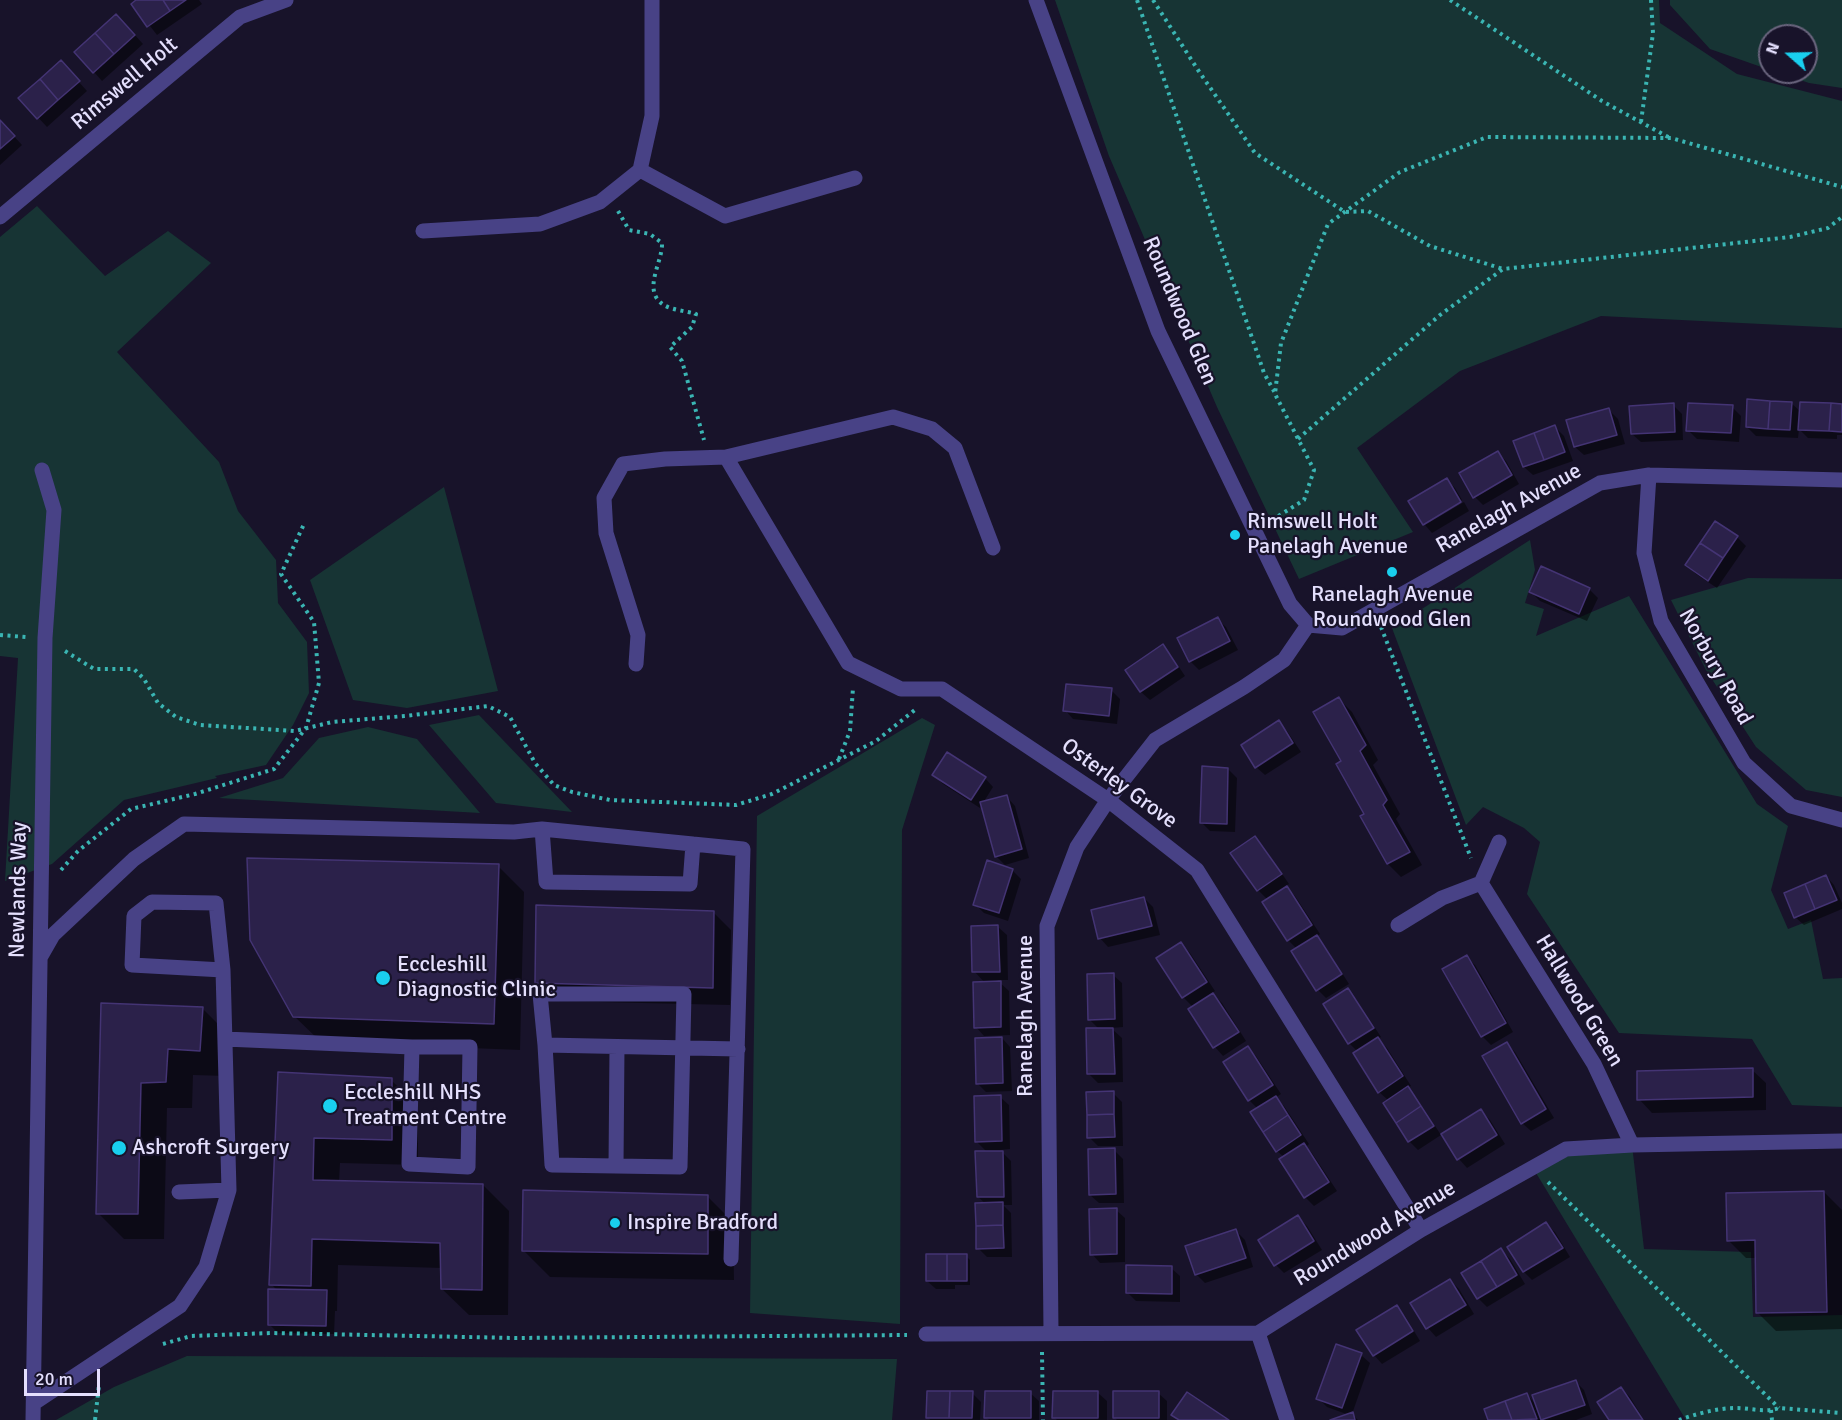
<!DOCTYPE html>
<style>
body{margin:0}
#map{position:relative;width:1842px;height:1420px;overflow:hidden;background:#18132a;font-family:Signika,sans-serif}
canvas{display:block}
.north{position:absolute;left:1758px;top:24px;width:60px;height:60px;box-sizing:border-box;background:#18132a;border:2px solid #6a657e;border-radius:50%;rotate:290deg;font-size:16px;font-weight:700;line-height:24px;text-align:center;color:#e4dffd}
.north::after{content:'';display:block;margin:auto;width:21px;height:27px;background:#19cfee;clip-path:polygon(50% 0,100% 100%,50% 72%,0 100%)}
.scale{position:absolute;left:24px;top:1369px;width:76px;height:27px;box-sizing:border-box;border:3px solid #e4dffd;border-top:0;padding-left:8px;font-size:18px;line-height:21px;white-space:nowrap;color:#e4dffd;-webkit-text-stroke:4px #18132a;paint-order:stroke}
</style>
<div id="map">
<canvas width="1842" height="1420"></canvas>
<div class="north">N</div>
<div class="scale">20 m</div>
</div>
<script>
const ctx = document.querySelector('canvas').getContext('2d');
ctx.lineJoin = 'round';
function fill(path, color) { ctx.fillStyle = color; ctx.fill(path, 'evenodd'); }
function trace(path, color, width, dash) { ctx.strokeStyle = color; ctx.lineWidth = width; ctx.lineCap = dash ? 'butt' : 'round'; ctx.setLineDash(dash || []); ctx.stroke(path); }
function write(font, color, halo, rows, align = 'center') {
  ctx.font = font + ' Signika,sans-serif'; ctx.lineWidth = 4.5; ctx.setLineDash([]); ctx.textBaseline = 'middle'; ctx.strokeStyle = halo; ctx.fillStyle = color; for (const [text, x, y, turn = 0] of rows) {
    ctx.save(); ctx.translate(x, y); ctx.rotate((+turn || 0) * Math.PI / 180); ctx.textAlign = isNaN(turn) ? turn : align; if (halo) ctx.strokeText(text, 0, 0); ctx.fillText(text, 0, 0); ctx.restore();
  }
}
fill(new Path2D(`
 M1055,0H1659L1660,23L1737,74L1842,101V328L1601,316L1460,371L1357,448L1413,532L1299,579L1217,407L1109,156Z
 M1670,0H1842V88L1809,83L1777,72H1806V36H1770V70L1710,49L1670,5Z
 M37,206L105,276L168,231L211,263L117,352L219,462L238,511L276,560L278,603L307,642L309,693L293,725L266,765L215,776L217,778L124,800L52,864L5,881L18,658L0,656V237Z
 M444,487L498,691L407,708L353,700L310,580Z
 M1530,540L1535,570L1525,603L1544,609L1536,636L1629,596L1757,804L1788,826L1771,890L1788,929L1811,920L1823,979L1842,978V1107L1792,1105L1752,1039L1619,1033L1527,894L1540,842L1524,828L1483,807L1466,825L1392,628Z
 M1748,578L1842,579V797L1806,790L1756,747L1706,670L1671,600Z
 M479,715L572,812L496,803L429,725Z
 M922,718L935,725L902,830L900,1324L750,1313L757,816Z
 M368,727L417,739L480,813L219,798L283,778L319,738Z
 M1632,1145L1644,1249L1751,1252L1753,1317L1842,1315V1420H1686L1533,1168L1566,1149Z
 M187,1356L897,1359L892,1420H56L114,1387Z`), '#173434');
fill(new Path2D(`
 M139,0H199L202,4L157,35L133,4Z
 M125,24L143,44L102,81L94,72Z
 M69,71L87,91L47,127L20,98Z
 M0,121L22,145L0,165Z
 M1791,403L1801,412L1842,405V435H1837V439L1808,438L1799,429L1798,438L1756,436L1747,427Z
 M1673,405L1682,414L1683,440L1641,442L1632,434Z
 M1732,407L1741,416L1739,442L1697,439L1688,430Z
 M1609,410L1618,419L1625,444L1584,455L1575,447Z
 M1555,427L1564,436L1573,461L1533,475L1524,467L1515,442Z
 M1498,453L1506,461L1519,484L1483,505L1475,497Z
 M1447,480L1455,488L1462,500L1424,523V524L1410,501Z
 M1464,502L1469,511L1432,533L1425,525Z
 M1737,537L1746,546L1717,588L1696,574L1687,565Z
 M1589,589L1598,598L1587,621L1540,601L1531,592Z
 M1217,619L1226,627L1238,650L1199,670L1191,662L1179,639Z
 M1163,646L1171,655L1185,676L1150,700L1141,692L1127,670Z
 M1111,690L1120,699L1117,724L1073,719L1065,710Z
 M1339,699L1352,712L1378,760L1373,765L1400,814L1396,819L1422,865L1401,877L1388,864L1362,817L1366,814L1343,762Z
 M1279,722L1287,731L1301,752L1265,775L1256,767Z
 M1228,769L1237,778L1235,832L1210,831L1202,823Z
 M934,775L985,778L993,787L983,803L1007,797L1015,806L1029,858L1005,865L996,856L982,805L980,808L943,784Z
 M1255,838L1263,846L1289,884L1285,886L1295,896L1320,934L1316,937L1325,946L1349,984L1326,998L1318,990L1297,949L1288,940L1264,902L1268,900L1258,890L1233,853Z
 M498,866L524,892L520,1050L321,1042L294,1016Z
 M1012,870L1021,879L1008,921L984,913L975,904Z
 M1826,876L1834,885L1842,903V909L1804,925L1795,917Z
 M1144,898L1153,907L1160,935L1108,947L1100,938Z
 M713,912L731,930L730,1005L554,1001L536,983Z
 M998,927L1007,935L1008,980H997L1009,991L1010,1035L984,1036L976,1027L985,983L974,971Z
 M1181,944L1190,953L1215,991L1212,993L1222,1003L1246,1041L1223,1056L1215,1047L1190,1009L1193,1007L1183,997Z
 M1466,957L1475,965L1513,1032L1491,1045L1482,1036Z
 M1113,975L1122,983L1123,1027L1111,1028L1122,1038L1123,1082L1098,1083L1089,1074L1100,1030L1089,1019Z
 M1348,990L1356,999L1381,1037L1378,1039L1387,1048L1411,1086L1407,1088L1416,1097L1441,1135L1418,1150L1409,1141L1385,1103L1389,1101L1379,1092L1358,1052L1349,1043Z
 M102,1004L202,1008L228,1034L226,1076L193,1075L192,1108H167L164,1239H124L98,1213Z
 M1002,1038L1010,1047L1012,1091L986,1092L977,1083Z
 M1507,1044L1515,1052L1554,1118L1531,1131L1522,1123Z
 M1247,1048L1256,1056L1281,1094L1275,1098L1284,1106L1309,1144L1306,1147L1312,1153L1337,1191L1314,1206L1305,1197L1281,1160L1284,1157L1277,1151L1258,1109L1249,1100L1225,1063Z
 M1752,1070L1766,1083V1110L1652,1113L1639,1099Z
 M280,1074L391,1080L418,1106V1165L340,1163L339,1182L483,1185L509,1211L508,1315H469L442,1289V1268L338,1265L337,1311H335L334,1334L278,1333L269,1324L277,1290L271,1284Z
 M1113,1093L1122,1102L1123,1146H1098L1089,1137Z
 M1000,1097L1009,1105L1010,1149L1000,1150L1011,1161L1012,1205H1003L1011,1213L1012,1257H987L978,1248L986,1204L978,1197L987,1152L976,1141Z
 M1481,1111L1490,1120L1505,1144L1467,1168L1459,1159L1443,1134Z
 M1114,1150L1123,1159L1124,1203H1099L1090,1195Z
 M1824,1192L1842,1210V1329L1776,1331L1758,1313L1757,1258H1746L1728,1240Z
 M707,1196L733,1222L734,1280L550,1277L524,1251Z
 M1116,1210L1125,1218V1262L1100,1263L1092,1254Z
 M1298,1217L1307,1226L1322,1250L1284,1273L1276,1265Z
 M1546,1224L1555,1232L1570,1257L1532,1280L1524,1272Z
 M1236,1231L1245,1240L1253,1267L1205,1283L1196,1274Z
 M1501,1250L1510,1259L1525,1284L1487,1307L1478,1298L1463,1274Z
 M966,1256L970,1260V1285H955V1289H936L927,1281Z
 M1171,1268L1180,1276V1302L1136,1301L1127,1292Z
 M1450,1280L1459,1289L1474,1314L1436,1337L1428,1328L1412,1304Z
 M1396,1307L1405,1316L1420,1341L1382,1364L1374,1355Z
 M1361,1355L1370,1363L1352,1414L1358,1420H1334L1349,1415L1327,1407L1318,1398Z
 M1575,1381L1584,1390L1592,1414L1576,1420H1542L1541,1418V1420H1489L1527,1395L1538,1406Z
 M1621,1388L1630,1397L1644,1420H1611Z
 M972,1393L981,1402L980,1420H930L928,1417Z
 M1030,1393L1039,1401V1420H989L986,1417Z
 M1098,1393L1107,1401V1420H1057L1054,1417Z
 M1158,1393L1167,1401V1420H1117L1114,1417Z`), '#0007');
const building = new Path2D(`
 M136,0H163L170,11L147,27L131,4Z
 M163,0H186L170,11Z
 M116,14L135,35L114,54L95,33Z
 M95,33L114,54L93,73L74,52Z
 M61,60L80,81L58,100L40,79Z
 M40,79L58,100L37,119L18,98Z
 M0,120L15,136L0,149Z
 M1747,399L1770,401L1768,429L1746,427Z
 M1770,401L1792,402L1790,430L1768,429Z
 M1800,402L1831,403L1829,431L1798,430Z
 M1674,403L1675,432L1631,434L1629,406Z
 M1688,403L1733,405L1731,433L1686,431Z
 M1831,403L1842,404V432L1829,431Z
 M1609,408L1617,435L1574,447L1566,420Z
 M1555,425L1565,452L1544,460L1534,433Z
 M1534,433L1544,460L1523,467L1513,441Z
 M1498,451L1512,475L1473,498L1459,473Z
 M1447,478L1461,502L1423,525L1408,501Z
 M1715,521L1738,536L1723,558L1700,543Z
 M1700,543L1723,558L1708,581L1685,565Z
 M1541,566L1590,588L1579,614L1529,592Z
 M1218,617L1230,641L1189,662L1177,638Z
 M1163,644L1178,667L1140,692L1125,670Z
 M1066,684L1112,688L1109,716L1063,711Z
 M1339,697L1366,745L1360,751L1387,800L1383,805L1410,852L1387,864L1360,816L1364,814L1336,764L1341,761L1313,712Z
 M1279,720L1293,743L1255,768L1241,745Z
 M947,752L986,777L971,800L932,775Z
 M1202,766L1228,768L1227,824L1200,823Z
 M1007,795L1022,849L995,857L980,802Z
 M1255,836L1282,874L1257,891L1230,853Z
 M247,858L499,864L494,1024L293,1017L250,940Z
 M987,860L1013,869L999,913L973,905Z
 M1826,875L1837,900L1815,909L1805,884Z
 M1805,884L1815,909L1794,918L1784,893Z
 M1287,886L1312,925L1287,941L1262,902Z
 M1144,897L1152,926L1098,939L1091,910Z
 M536,905L714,911L713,988L535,983Z
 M998,925L1000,972H972L971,926Z
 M1317,935L1342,974L1316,991L1291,951Z
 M1181,942L1207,982L1182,998L1156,958Z
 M1467,955L1506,1023L1481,1037L1442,969Z
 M1114,973L1115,1019L1088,1020L1087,974Z
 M1001,981V1027L974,1028L973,982Z
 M1348,988L1374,1028L1348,1044L1323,1004Z
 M1213,993L1239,1032L1213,1048L1188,1009Z
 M101,1003L203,1007L200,1051L168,1049L166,1082L141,1083L138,1214H96Z
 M1086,1028H1113L1115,1074H1087Z
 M1002,1037L1003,1083L976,1084L975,1038Z
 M1378,1037L1403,1076L1378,1093L1353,1053Z
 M1507,1042L1546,1109L1521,1124L1482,1056Z
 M1248,1046L1273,1085L1248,1101L1223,1062Z
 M1753,1068V1097L1637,1100V1071Z
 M278,1072L392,1078V1140L314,1138L313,1180L483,1184L482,1290L441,1289L440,1243L312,1239L311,1286L269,1285Z
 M1408,1086L1421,1106L1396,1123L1383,1103Z
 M1114,1091V1114L1087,1115L1086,1092Z
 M1001,1095L1002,1141L975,1142L974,1096Z
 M1276,1096L1288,1115L1263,1132L1250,1112Z
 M1421,1106L1434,1126L1408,1142L1396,1123Z
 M1481,1109L1497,1135L1457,1160L1441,1134Z
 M1114,1114L1115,1137L1087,1138V1115Z
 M1288,1115L1301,1135L1276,1152L1263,1132Z
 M1304,1143L1329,1182L1304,1198L1279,1159Z
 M1115,1148L1116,1194L1089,1195L1088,1149Z
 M975,1151H1003L1004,1197H977Z
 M523,1190L708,1195V1254L522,1251Z
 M1824,1191L1827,1312L1756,1313L1755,1240L1727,1241L1726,1193Z
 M1003,1202V1225L976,1226L975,1203Z
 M1117,1208V1254L1090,1255L1089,1209Z
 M1298,1215L1314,1241L1274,1266L1258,1240Z
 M1546,1222L1563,1248L1523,1272L1507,1247Z
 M1003,1225L1004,1248L976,1249V1226Z
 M1236,1229L1246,1258L1195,1275L1185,1246Z
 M1501,1248L1517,1275L1497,1287L1481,1261Z
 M926,1254H947V1281H926Z
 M947,1254H967V1281H947Z
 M1481,1261L1497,1287L1477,1299L1461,1273Z
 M1126,1265L1172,1266V1294L1126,1293Z
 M1450,1279L1466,1305L1426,1329L1410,1303Z
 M268,1289L327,1290L326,1326L268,1325Z
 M1397,1305L1413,1331L1373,1356L1356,1330Z
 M1336,1344L1362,1353L1342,1408L1316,1399Z
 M1576,1380L1585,1405L1541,1420L1532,1395Z
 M1621,1387L1643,1420H1609L1597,1402Z
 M927,1391H950L949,1418H926Z
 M950,1391H973L972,1418H949Z
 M985,1391H1031V1418H984Z
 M1053,1391H1098V1418H1052Z
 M1113,1391H1159V1418H1113Z
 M1187,1392L1229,1420H1179L1171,1415Z
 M1527,1393L1537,1419L1512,1420L1505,1401Z
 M1505,1401L1512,1420H1488L1484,1409Z
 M1353,1412L1355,1420H1330Z`);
fill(building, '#2b214a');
trace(building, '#443474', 1.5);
trace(new Path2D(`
 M1137,0L1264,373L1275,393
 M1153,0L1198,70L1255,153L1345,212L1368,211L1430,246L1503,269
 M1450,0L1602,101L1670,138
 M1641,122L1653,33L1651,0
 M618,211L629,230L650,234L662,243C663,262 641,291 664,305C672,310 686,311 696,314L692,327L670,347L682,361L704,440
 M1298,439L1440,315L1503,269L1790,237L1828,228L1842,217
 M1272,520L1304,500L1314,470L1275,394L1281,343L1328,224L1400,172L1487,137L1671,138L1842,187
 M1381,627L1471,858
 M0,635L26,637
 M65,651L94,669H134L144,679L158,703L176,717L200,725L295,731L332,722L405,716L488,706L510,717L535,763L554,785L572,792L610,800L736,805L772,794L876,741L916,709
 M839,759L850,731L853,688
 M61,870L78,851L131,809L195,794L274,769L306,728L319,683L314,622L281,574L304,524
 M1548,1182L1779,1408
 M163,1344L191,1336L271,1333L515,1338L907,1335
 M1042,1352L1043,1420
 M1771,1410L1772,1420
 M95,1420L99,1385
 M1679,1420C1696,1414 1717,1408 1736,1408C1750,1408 1765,1413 1779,1408L1842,1413`), '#3ab5b3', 4, [3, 4.5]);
trace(new Path2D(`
 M1036,0L1158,331L1290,604L1308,625
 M640,170L725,216L855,178
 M0,217L240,17L286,0
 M423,231L540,224L600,202L640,170L652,116V0
 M726,457L848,663L901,689H942L1108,800L1197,870L1421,1230
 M1649,475L1644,553L1661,621L1744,763L1791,806L1842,820
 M636,664L638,635L606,533L604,498L623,464L665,459L726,457L893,417L932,429L955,448L993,548
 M542,829L546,882L690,884L693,844
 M1499,842L1481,883L1594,1064L1632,1145
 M1398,925L1442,898L1481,883
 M41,956L53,935L134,859L184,824L514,832L542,829L743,849L731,1259
 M540,994H684L680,1167L552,1165L545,1045Z
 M225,1039L412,1047L409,1164L468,1167L470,1047H412
 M545,1045L738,1049
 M616,1166L617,1047
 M179,1192L229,1190
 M1051,1332L1047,926L1077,847L1108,800L1155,740L1244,687L1284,660L1308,625L1342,628L1600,483L1649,475L1842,480
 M1258,1333L1287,1420
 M926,1334L1258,1333L1421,1230L1566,1149L1632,1145L1842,1141
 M34,1403L180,1306L206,1267L229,1190L223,970L216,903L152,902L134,916L132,965L223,970
 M33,1420L45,638L54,510L42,470`), '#484286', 15);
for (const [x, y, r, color] of [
 [1235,535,6,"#19cfee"],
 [1392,572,6,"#19cfee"],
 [383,978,8,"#19cfee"],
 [330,1106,8,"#19cfee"],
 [119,1148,8,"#19cfee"],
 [615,1223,6,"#19cfee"]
]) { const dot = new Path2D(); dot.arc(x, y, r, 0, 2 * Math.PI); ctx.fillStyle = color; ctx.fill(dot); trace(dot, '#18132a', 2); }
write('22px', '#e4dffd', '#18132a', [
 ["Rimswell Holt",125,84,-40],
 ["Roundwood Glen",1179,311,67],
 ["Ranelagh Avenue",1509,509,-29],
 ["Norbury Road",1715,667,61],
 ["Osterley Grove",1119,784,36],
 ["Newlands Way",19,890,-89],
 ["Hallwood Green",1579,1001,59],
 ["Ranelagh Avenue",1026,1016,-90],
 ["Roundwood Avenue",1375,1234,-31]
]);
write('22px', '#e4dffd', '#18132a', [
 ["Rimswell Holt",1247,522],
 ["Panelagh Avenue",1247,547],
 ["Ranelagh Avenue",1392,595,"center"],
 ["Roundwood Glen",1392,620,"center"],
 ["Eccleshill",397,965],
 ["Diagnostic Clinic",397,990],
 ["Eccleshill NHS",344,1093],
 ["Treatment Centre",344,1118],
 ["Ashcroft Surgery",132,1148],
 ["Inspire Bradford",627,1223]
], 'left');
</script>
